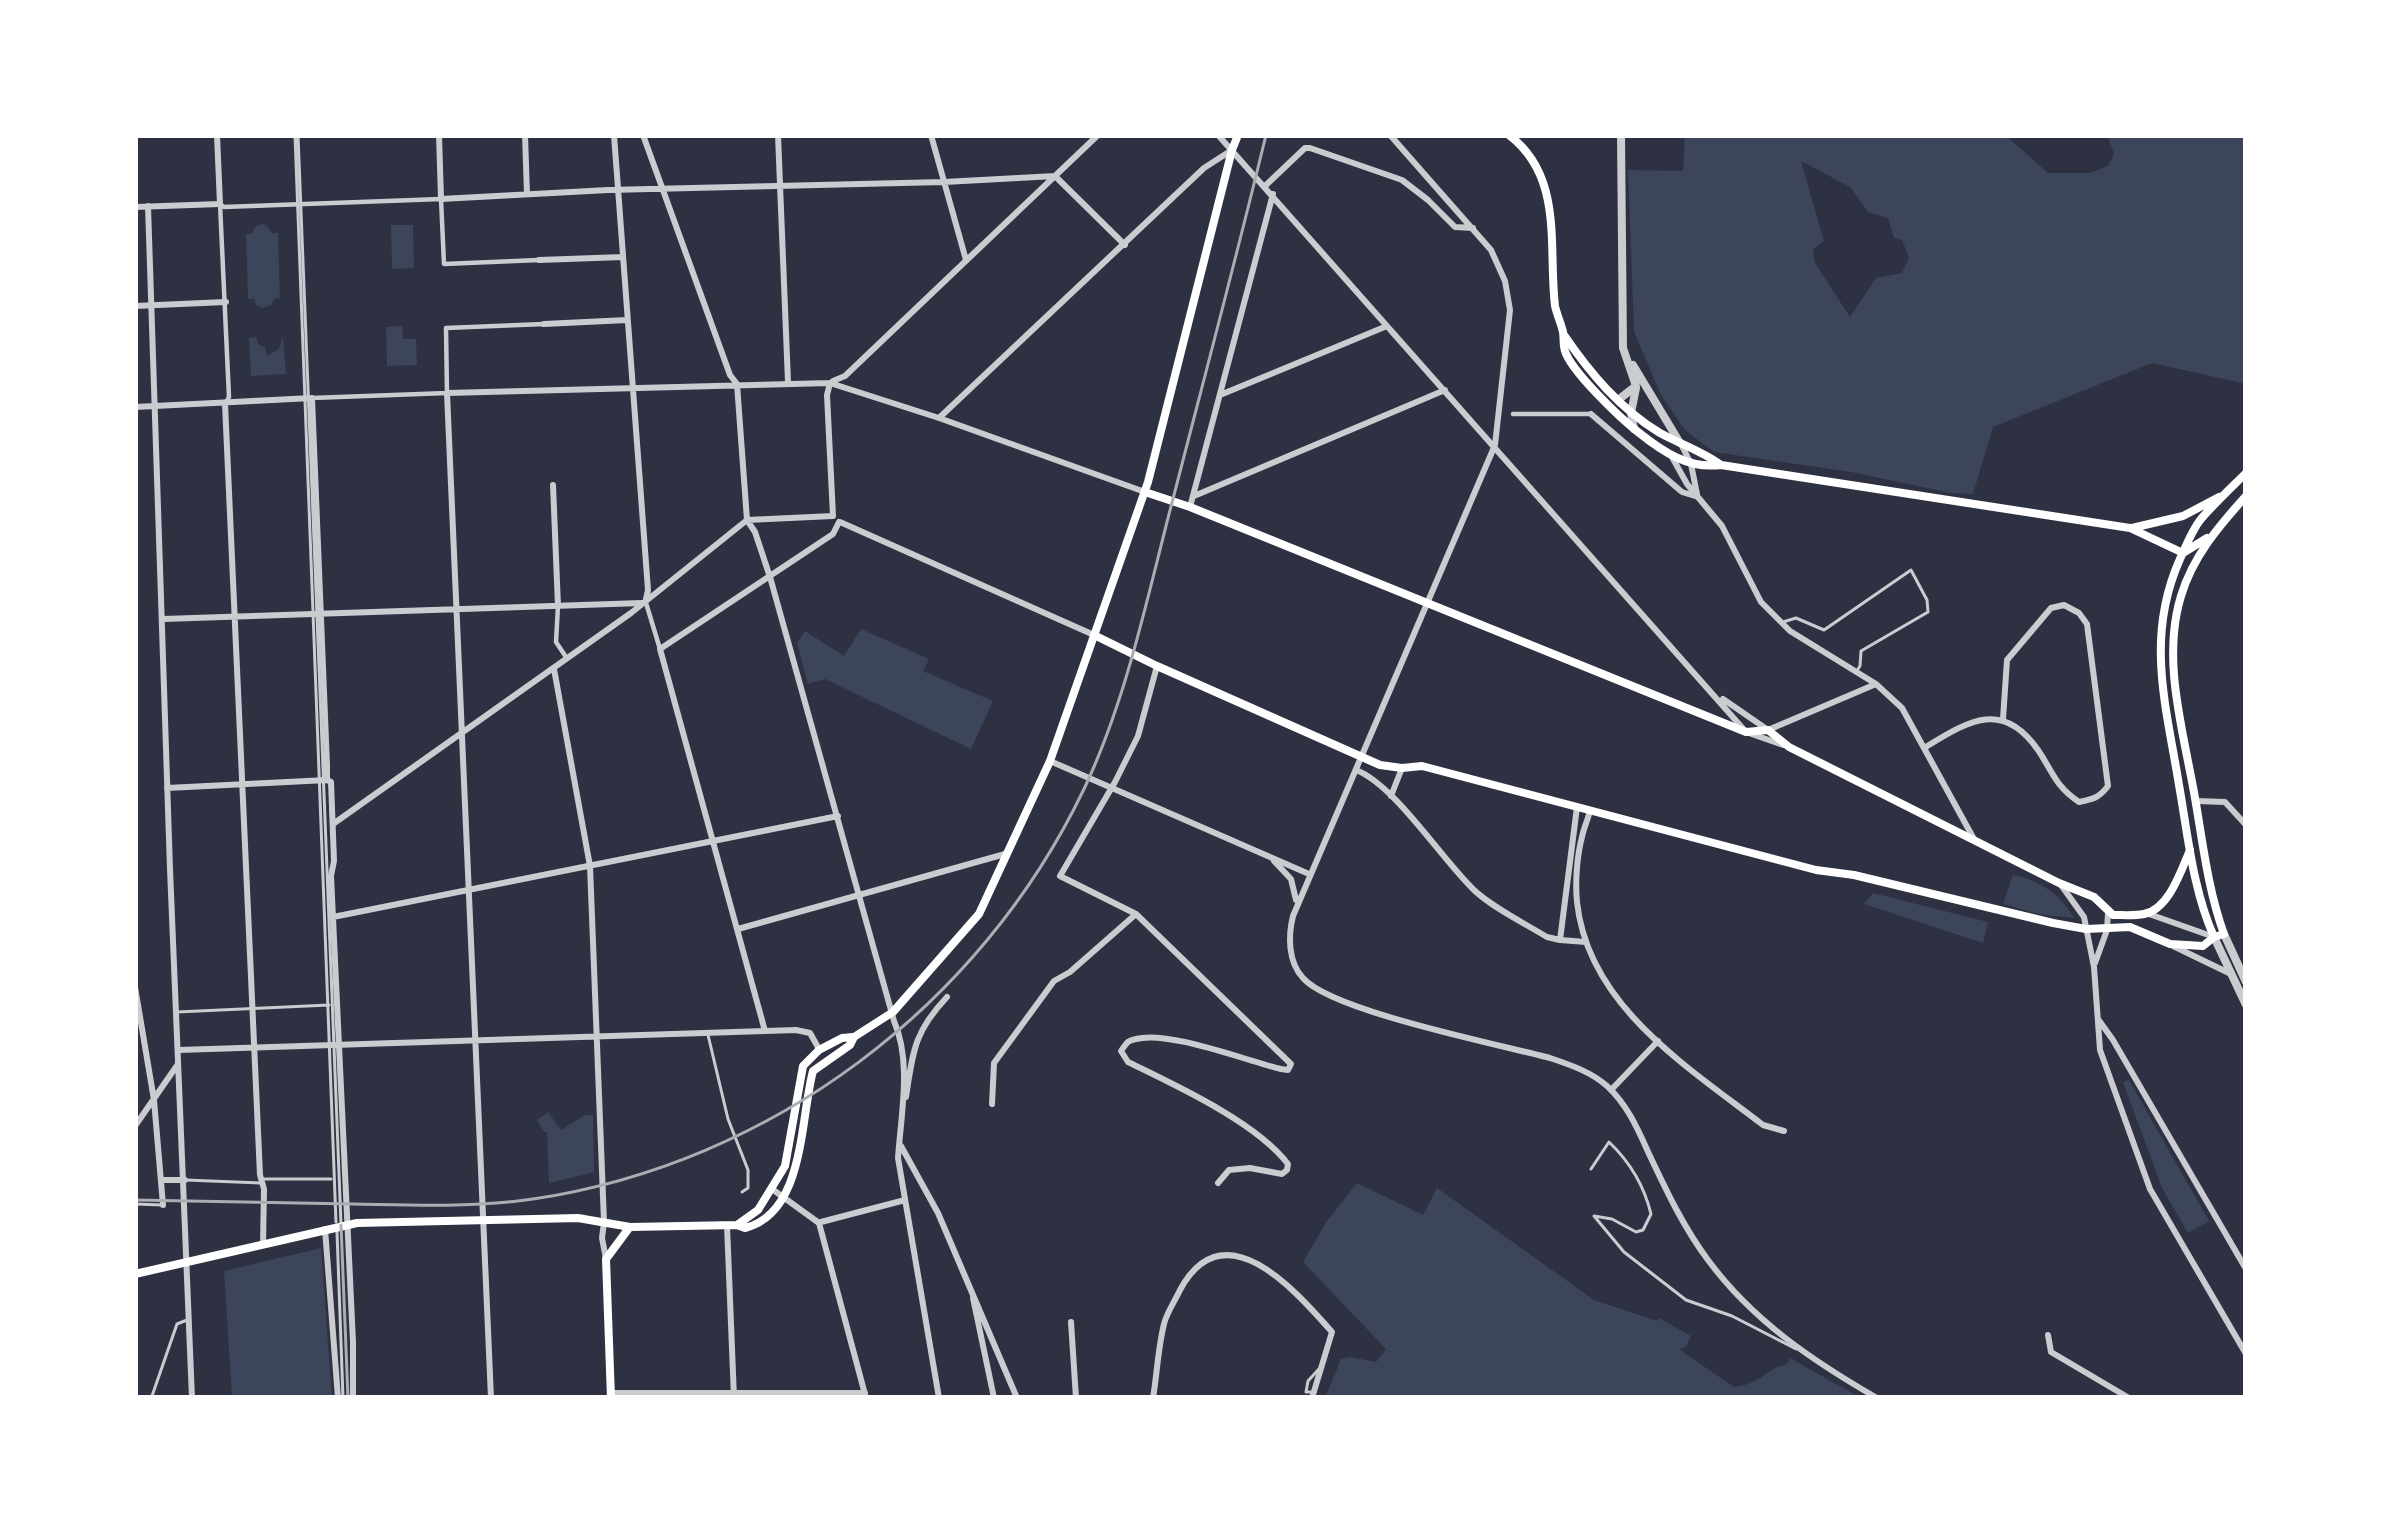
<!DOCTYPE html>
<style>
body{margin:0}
#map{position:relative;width:2381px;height:1533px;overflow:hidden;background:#2d3142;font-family:"Asap Condensed",sans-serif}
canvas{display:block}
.frame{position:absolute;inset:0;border:138px solid #fff;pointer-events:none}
</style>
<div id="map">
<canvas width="2381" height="1533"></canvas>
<div class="frame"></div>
</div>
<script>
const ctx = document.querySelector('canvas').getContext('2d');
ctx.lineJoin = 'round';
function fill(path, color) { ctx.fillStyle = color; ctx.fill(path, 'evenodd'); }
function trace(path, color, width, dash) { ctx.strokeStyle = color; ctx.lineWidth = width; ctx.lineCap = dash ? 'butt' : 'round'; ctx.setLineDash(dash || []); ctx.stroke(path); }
fill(new Path2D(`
 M1685,135H2005L2048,173H2090L2108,166L2114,154L2107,135H2246V384L2152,363L1993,427L1973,494L1951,493L1851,472L1714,452L1685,430L1661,395L1634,332L1628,170L1683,171ZM1801,161L1850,187L1868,212L1888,218L1894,238L1902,240L1909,258L1902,273L1876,278L1850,317L1815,263L1813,249L1824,241Z
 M262,224L267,226L272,233H278L280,298L274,299L271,305L263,308L256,305L254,299H248L246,234H252L255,227Z
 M391,225H413L414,268L392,269Z
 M402,326L403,339H416L417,365L387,366L386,327Z
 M283,336L286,374L251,376L249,338L256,337L259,345L265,347L267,356L279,349Z
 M861,629L929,659L923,671L993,701L971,749L825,679L808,684L797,643L805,631L844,656Z
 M2013,875C2040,880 2061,895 2074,918L2038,914L2003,904Z
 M1873,893L1988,922L1983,943L1864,904Z
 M2129,1080L2209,1221L2188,1233L2162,1188L2123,1082Z
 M548,1112L561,1130L585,1115H593L594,1172L549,1183L547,1132H544L537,1120Z
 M1357,1183L1423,1215L1437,1188L1594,1300L1657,1321L1659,1318L1691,1336L1686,1346L1680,1350L1734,1387C1762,1384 1765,1369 1787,1364L1790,1358L1861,1398H1325L1341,1359L1350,1357L1376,1362L1386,1349L1303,1262L1327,1221Z
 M321,1248L332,1398H232L224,1271Z`), '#3c4559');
trace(new Path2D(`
 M295,135L336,1222
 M298,135L341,1224
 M1783,622L1796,618L1824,630L1911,570L1927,600L1928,612L1861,651L1860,666L1856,672
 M177,1012L329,1005
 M708,1035L728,1119L748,1170V1188L742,1192
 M1591,1169L1609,1142C1631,1163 1644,1185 1651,1214L1643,1230L1636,1232L1612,1219L1594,1216L1624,1252L1686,1300L1732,1316L1796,1349
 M261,1179H331
 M186,1180L261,1183
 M135,1204L163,1205
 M337,1232L343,1398
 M1311,1392H1306L1308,1381L1319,1369
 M146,1398L152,1396L177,1324L187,1320`), '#caccd0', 3);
trace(new Path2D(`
 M312,398L447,393L446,328L544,324
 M225,404L229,397L220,204L224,207L441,199L444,264L539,260
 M1513,414H1591
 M646,603L660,649
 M558,606L556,642L566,657`), '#caccd0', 4.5);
trace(new Path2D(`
 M439,135L441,199L608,190L944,182L1055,176L1125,245
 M525,135L527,194
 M614,135L648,590L646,599
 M643,135L730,375L737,384L747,520L833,516
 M778,135L788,382
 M931,135L966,260
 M1218,135L1746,732L1783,745
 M1390,135L1491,250L1505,281L1510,310L1495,445L1293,916C1288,936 1288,962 1303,978C1331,1011 1501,1045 1550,1058C1571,1065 1591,1072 1607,1086C1628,1105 1639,1132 1650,1156C1667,1192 1684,1228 1708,1260C1753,1321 1813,1361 1877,1398
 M1265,186L1305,148H1310L1402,180L1428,200L1455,227L1473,228
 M148,206L170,869L192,1398
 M135,207L220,204L217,135
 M539,260L623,257
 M135,306L226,302
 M544,324L627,320
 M833,381L845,376L1098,135
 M830,383L827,395L833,516
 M1220,395L1387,326
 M225,404L260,1175L264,1189L263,1245
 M135,407L312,398L327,765V780L331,782L334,861L331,876L353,1342V1398
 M1591,414L1682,492L1695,496
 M939,418L1204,168L1232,150
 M1681,444L1691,464L1697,494
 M1672,457L1687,484L1722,526L1761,602L1790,631L1876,684L1902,708L1975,841
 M553,485L558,606
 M1194,496L1445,390
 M1190,507L1273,194
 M840,522L1094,635
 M163,619L642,603
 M1157,666L1138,736L1115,782L1060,876L1136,914L1291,1064L1288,1070L1281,1069C1247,1061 1168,1030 1136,1039C1126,1041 1127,1043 1121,1051L1128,1062C1175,1085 1256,1122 1288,1164L1287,1170L1282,1174L1250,1168L1229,1170L1218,1183
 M554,669L590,866L604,1222L602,1238L606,1259
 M1723,699L1768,730L1876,684
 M1924,748C1967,722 2002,698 2038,750C2053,772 2055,786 2079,802C2093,799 2099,798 2108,786L2087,624L2079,613L2064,605L2051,608L2007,660L2003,719
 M1050,761L1309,874
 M1356,770C1395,785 1442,860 1475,891C1495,909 1524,923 1547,937L1560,940
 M167,788L327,780
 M1391,796L1402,768
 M2196,801L2225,802L2246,825
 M1577,807L1560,940L1586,942
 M1590,810C1588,820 1584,827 1582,837C1577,856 1575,882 1577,902C1588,1006 1688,1067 1763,1125L1784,1131
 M333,824L631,613L747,520L755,532L770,577L894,1021C912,1062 901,1114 898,1158L939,1398
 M1274,861L1291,879L1296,900
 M2061,885L2084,917L2094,967L2100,1050L2150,1189L2246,1354
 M2149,914L2214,937
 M333,917L838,816
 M738,929L1005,854
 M2173,946L2231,974
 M2095,963L2107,930L2108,913
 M135,987L154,1100L163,1205
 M2098,1019L2113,1040L2246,1269
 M765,1031L660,649L833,534L839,522
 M179,1050L796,1030L810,1033L819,1049
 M1611,1090L1658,1041
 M906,1097C913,1051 914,1032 947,997
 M992,1104L994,1063L1054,981L1070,972L1136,914
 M135,1126L178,1064
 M901,1146L938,1213L1017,1398
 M162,1180H185
 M772,1189L819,1223L866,1398
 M821,1222L905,1200
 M727,1225L734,1398
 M325,1229L338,1398
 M973,1298L994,1398
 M1071,1322L1076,1398
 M2048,1335L2051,1352L2129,1398
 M611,1393H865
 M491,1398L447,393L830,383L939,418L1145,492
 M1153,1398C1157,1374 1158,1348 1164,1324C1167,1312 1175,1301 1180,1290C1224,1209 1294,1289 1332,1332L1312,1398`), '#caccd0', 6);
trace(new Path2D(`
 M1633,365L1680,443
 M1618,400L1636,386L1623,348L1621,135
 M1634,429L1631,413L1636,388
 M2224,934L2246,982
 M2214,937L2246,1005`), '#caccd0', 8);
trace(new Path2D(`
 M1509,135C1564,177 1548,246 1555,306C1557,315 1561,323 1563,332C1564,338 1563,345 1565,351C1571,371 1620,418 1638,432C1663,452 1688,469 1721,465L2130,528L2183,553L2207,538
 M1564,335C1590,373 1620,409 1660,433C1680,444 1702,451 1721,465
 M1145,492L1190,507L1746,732L1768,730L1789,747L2059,883L2094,897L2113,915C2123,915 2135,916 2144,914C2169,909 2181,871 2190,850
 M2132,528L2183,516L2219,497
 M1094,635L1157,666L1380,765L1402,768L1422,766L1816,870L1854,875L2053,923L2086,929L2130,927L2170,944L2203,946L2214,937L2224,934C2208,890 2203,844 2195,798C2184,733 2161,661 2181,596C2193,556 2219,526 2246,496
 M2214,937C2193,890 2188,836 2179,785C2166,705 2145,637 2180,559C2186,546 2192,530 2201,519C2215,503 2231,488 2246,473
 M737,1225L758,1210L785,1166L803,1066L819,1050L842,1038L853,1037
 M135,1274L357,1223L578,1218L630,1227L737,1225L745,1228C805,1213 800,1119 813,1071L850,1045L854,1037L893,1012L979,914L1050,761L1148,482L1232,150L1238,135
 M611,1398L606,1259L629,1228`), '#fff', 8);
trace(new Path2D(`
 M341,1225L348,1398`), '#abadb3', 3);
trace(new Path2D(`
 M135,1200C207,1201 280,1203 352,1204C412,1205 473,1208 533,1199C772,1163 980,1006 1084,789C1128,696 1148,593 1174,495C1205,375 1237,255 1266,135`), '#abadb3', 3);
</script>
